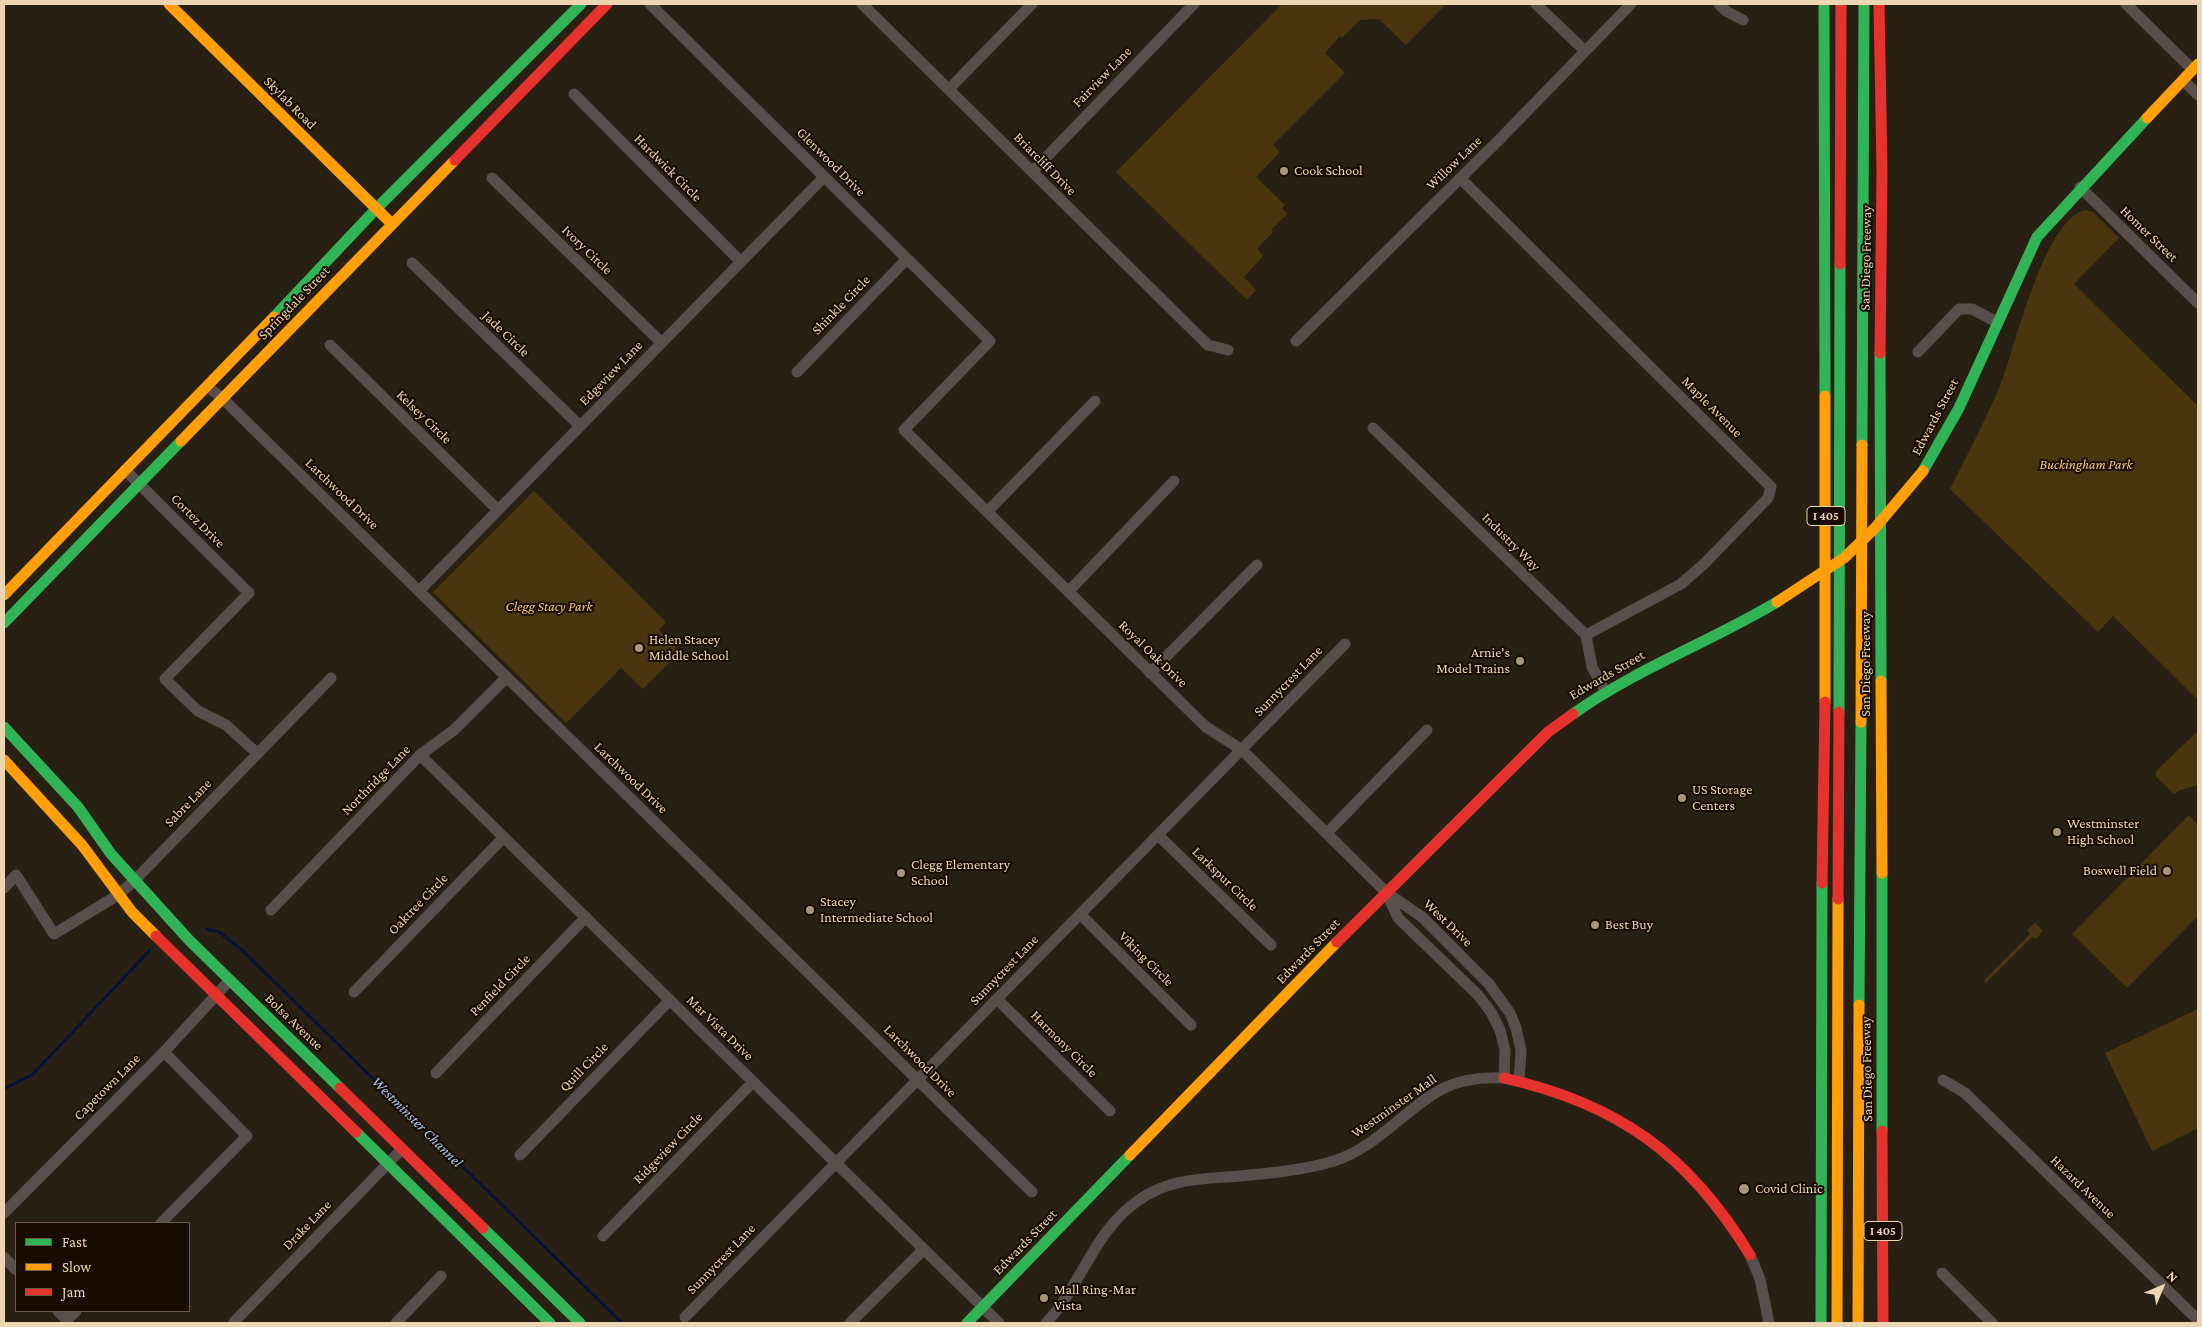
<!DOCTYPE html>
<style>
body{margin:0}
#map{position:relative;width:2202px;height:1327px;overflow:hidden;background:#282013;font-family:"Crimson Pro",serif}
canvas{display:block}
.frame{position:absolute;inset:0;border:5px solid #ecd6b1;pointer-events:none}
.legend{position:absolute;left:15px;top:1222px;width:175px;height:90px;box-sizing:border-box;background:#180c00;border:1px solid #6d5d47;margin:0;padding:6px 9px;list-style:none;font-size:15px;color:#ecd6b1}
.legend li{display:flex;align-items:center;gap:10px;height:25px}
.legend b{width:25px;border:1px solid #6d5d47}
.north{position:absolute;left:2137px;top:1262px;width:50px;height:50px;-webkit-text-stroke:4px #180c00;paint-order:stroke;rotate:45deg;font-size:14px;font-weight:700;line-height:20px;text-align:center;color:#ecd6b1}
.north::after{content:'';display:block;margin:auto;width:18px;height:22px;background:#ecd6b1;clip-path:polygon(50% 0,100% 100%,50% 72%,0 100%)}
</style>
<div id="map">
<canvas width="2202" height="1327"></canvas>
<div class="frame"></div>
<ul class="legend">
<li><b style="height:6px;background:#30b455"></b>Fast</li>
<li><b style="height:6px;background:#ff9f0a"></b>Slow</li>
<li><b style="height:6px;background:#e5322d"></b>Jam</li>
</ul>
<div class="north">N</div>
</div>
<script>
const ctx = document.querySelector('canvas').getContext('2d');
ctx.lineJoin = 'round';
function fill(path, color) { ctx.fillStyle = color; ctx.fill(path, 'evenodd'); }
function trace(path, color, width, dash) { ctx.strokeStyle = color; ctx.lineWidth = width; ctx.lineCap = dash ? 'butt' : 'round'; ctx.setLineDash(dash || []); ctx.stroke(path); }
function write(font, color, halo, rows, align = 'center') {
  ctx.font = font + ' "Crimson Pro",serif'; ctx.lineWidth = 4; ctx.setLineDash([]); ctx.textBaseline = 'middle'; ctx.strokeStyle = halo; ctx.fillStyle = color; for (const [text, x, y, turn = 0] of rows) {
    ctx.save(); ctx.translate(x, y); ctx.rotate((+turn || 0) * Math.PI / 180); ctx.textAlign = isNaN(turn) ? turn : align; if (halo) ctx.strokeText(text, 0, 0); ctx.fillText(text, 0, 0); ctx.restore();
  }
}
fill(new Path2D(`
 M1282,4H1446L1406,45L1379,19L1360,20L1342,38L1340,36L1325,53L1345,73L1273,145L1280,152L1256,177L1285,205L1282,208L1287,214L1271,230L1273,232L1257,249L1263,256L1244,277L1256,290L1247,300L1116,172Z
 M2085,210L2093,212L2119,238L2074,284L2198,406V700L2113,616L2098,632L1950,489C1966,457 1983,425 1997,393C2015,353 2041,222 2085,210Z
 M534,491L666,622L659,630L681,651L643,689L621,668L566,723L433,592Z
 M2198,731V785L2180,790L2174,794L2156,777V771Z
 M2189,815L2198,825V916L2127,988L2072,934Z
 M2035,923L2043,931L2036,939L2032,937L1986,983L1984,980L2030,934L2027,930Z
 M2198,1009V1128L2152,1151L2105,1053Z`), '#49350e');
trace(new Path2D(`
 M207,929L219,932L243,951L622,1323
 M4,1089L32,1075L150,950`), '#041138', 3);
trace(new Path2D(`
 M650,4L990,341L904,430L1206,727L1242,750L1386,892L1422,917L1489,984L1510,1013L1516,1028L1521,1050L1519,1081
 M862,4L1208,345L1228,350
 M1536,4L1585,51
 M1719,4L1726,11L1743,20
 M2126,4L2193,70
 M2183,80L2198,95
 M949,89L1032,4
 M574,94L741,262
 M1032,172L1194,4
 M492,178L662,343
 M1460,178L1771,487L1768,498L1704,564L1681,584L1586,635
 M2080,187L2198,303
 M412,263L580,426
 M1296,341L1501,138L1631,4
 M330,345L498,510
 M1918,352L1959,309H1972L1997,322
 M797,372L907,259
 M208,387L222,398L1032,1192
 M1373,428L1586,635L1592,667L1605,691
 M125,470L249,593L165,679L198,711L226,725L257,753
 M987,512L1095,401
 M419,591L824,177
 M1068,592L1174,481
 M1150,673L1257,565
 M420,755L999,1323
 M1327,833L1427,730
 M1158,835L1271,945
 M4,888L16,875L54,934L118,895L134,881L331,678
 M271,910L420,755L454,730L507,677
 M1080,914L1191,1025
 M354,992L504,837
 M997,999L1110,1111
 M436,1073L586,917
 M1943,1080L1965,1093L2198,1320
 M520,1155L670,1000
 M4,1213L164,1052L230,980
 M161,1223L247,1136L164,1052
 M603,1236L753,1082
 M1750,1255L1760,1279L1769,1323
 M4,1257L16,1270
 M1942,1273L1992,1323
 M58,1311L67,1320L76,1311
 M685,1317L1345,644
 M236,1323L234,1322L402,1149
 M396,1323L441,1276
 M850,1323L924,1249
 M1046,1323C1082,1285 1094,1230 1139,1200C1169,1178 1204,1179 1240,1176C1272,1173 1304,1170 1334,1161C1378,1147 1405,1108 1444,1088C1462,1079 1484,1077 1504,1078L1505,1050L1500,1030L1491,1012L1478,995L1398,918L1386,892`), '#5a4e4c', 11);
trace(new Path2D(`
 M1824,4L1825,396
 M274,317L376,209L581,4
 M1880,353L1881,681
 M1862,445L1864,4
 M1923,471L1959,408L2037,237L2147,118
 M4,623L181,441
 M1839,712L1840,264
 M1573,714C1636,669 1710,642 1777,602
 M4,727L78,807L111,854L189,940L340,1088
 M1882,873V1131
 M1859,1005L1861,722
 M356,1132L550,1323
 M483,1228L580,1323
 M967,1323L1130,1155
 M1821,1323L1822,883`), '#30b455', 11);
trace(new Path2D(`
 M169,4L392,224
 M2147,118L2198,64
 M181,441L455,160
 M4,595L274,317
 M1881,681L1882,873
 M1825,702V396
 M1861,722L1862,445
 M4,760L82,845L132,912L156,936
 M1130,1155L1337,942
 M1837,1323L1838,899
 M1858,1323L1859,1005`), '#ff9f0a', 11);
trace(new Path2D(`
 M1879,4L1882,171L1880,353
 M455,160L607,4
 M1840,264L1841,4
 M1822,883L1825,702
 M1838,899L1839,712
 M156,936L356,1132
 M1337,942L1548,732L1573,714
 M1504,1078C1619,1104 1689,1155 1750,1255
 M340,1088L483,1228
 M1882,1131L1883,1323`), '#e5322d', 11);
trace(new Path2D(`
 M1777,602L1844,558L1875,528L1923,471`), '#ff9f0a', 11);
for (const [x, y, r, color] of [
 [1284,171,5,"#a7967a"],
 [639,648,5,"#a7967a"],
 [1520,661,5,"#a7967a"],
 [1682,798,5,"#a7967a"],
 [2057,832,5,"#a7967a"],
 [2167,871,5,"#a7967a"],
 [901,873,5,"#a7967a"],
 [810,910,5,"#a7967a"],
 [1595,925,5,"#a7967a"],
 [1744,1189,6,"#a7967a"],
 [1044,1298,5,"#a7967a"]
]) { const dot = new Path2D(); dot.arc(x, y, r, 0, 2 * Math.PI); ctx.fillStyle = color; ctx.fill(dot); trace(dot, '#180c00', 2); }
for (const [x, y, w] of [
 [1826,516,38],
 [1883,1231,38]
]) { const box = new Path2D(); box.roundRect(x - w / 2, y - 9.5, w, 19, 4); ctx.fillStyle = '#180c00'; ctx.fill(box); trace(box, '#ecd6b1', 1); }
write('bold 12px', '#ecd6b1', null, [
 ["I 405",1826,516],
 ["I 405",1883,1231]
]);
write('14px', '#ecd6b1', '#180c00', [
 ["Fairview Lane",1102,77,-46],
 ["Skylab Road",290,103,45],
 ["Glenwood Drive",831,162,45],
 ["Willow Lane",1454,163,-44],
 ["Briarcliff Drive",1045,164,45],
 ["Hardwick Circle",668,168,45],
 ["Homer Street",2149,234,44],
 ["Ivory Circle",587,250,44],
 ["San Diego Freeway",1866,258,-89],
 ["Springdale Street",294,303,-46],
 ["Shinkle Circle",841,305,-46],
 ["Jade Circle",506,334,44],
 ["Edgeview Lane",611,373,-46],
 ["Maple Avenue",1712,407,45],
 ["Kelsey Circle",424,417,44],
 ["Edwards Street",1935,417,-62],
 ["Larchwood Drive",342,494,44],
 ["Cortez Drive",198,521,45],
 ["Industry Way",1511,542,45],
 ["Royal Oak Drive",1153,654,44],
 ["San Diego Freeway",1866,664,-90],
 ["Edwards Street",1607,675,-30],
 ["Sunnycrest Lane",1288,681,-46],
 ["Larchwood Drive",631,778,44],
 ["Northridge Lane",376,780,-46],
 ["Sabre Lane",188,803,-46],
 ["Larkspur Circle",1225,879,44],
 ["Oaktree Circle",418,904,-46],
 ["West Drive",1448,923,44],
 ["Edwards Street",1308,951,-46],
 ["Viking Circle",1146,959,45],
 ["Sunnycrest Lane",1004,970,-46],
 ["Penfield Circle",500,985,-46],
 ["Bolsa Avenue",294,1022,44],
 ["Mar Vista Drive",720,1028,44],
 ["Harmony Circle",1064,1044,45],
 ["Larchwood Drive",920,1061,45],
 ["Quill Circle",584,1067,-46],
 ["San Diego Freeway",1867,1069,-91],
 ["Capetown Lane",107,1087,-45],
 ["Westminster Mall",1394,1106,-35],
 ["Ridgeview Circle",668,1148,-46],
 ["Hazard Avenue",2083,1187,44],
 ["Drake Lane",307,1225,-46],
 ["Edwards Street",1025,1242,-46],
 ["Sunnycrest Lane",721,1259,-46]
]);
write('14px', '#ecd6b1', '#180c00', [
 ["Cook School",1294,171],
 ["Helen Stacey",649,640],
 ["Middle School",649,656],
 ["Arnie's",1510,653,"right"],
 ["Model Trains",1510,669,"right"],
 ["US Storage",1692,790],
 ["Centers",1692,806],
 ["Westminster",2067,824],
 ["High School",2067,840],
 ["Clegg Elementary",911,865],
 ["School",911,881],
 ["Boswell Field",2157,871,"right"],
 ["Stacey",820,902],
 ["Intermediate School",820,918],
 ["Best Buy",1605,925],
 ["Covid Clinic",1755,1189],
 ["Mall Ring-Mar",1054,1290],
 ["Vista",1054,1306]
], 'left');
write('italic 14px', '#f6ca7d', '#180c00', [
 ["Buckingham Park",2086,465],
 ["Clegg Stacy Park",549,607]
]);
write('italic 15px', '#aac6f4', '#180c00', [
 ["Westminster Channel",417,1122,45]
]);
</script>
